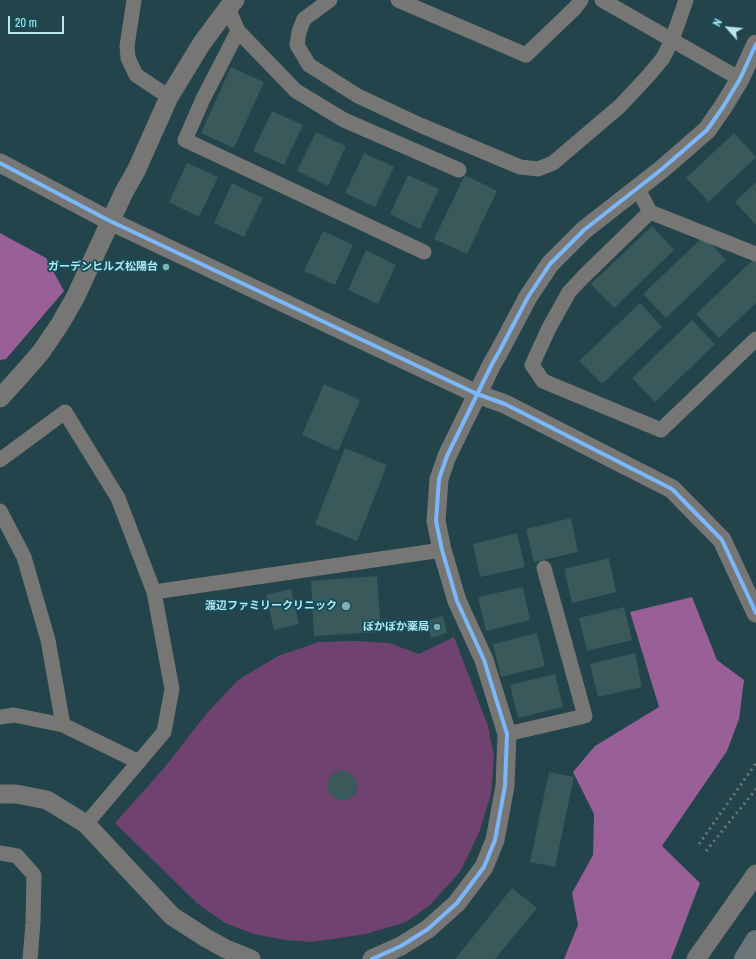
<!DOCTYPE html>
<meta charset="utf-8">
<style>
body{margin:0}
#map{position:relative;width:756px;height:959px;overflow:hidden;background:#22444a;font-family:"Archivo Narrow",sans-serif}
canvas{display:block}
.north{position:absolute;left:708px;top:8px;width:40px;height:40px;-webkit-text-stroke:3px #124f5a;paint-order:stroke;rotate:297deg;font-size:11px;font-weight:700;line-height:16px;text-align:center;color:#b6e7f0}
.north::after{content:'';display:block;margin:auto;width:14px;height:18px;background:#b6e7f0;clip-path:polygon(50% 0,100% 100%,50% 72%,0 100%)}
.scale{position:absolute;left:8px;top:16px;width:56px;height:18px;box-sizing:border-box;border:2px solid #b6e7f0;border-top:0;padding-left:5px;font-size:12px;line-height:14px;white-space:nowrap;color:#b6e7f0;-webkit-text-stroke:3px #124f5a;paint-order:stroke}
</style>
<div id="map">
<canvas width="756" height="959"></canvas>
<div class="north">N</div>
<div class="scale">20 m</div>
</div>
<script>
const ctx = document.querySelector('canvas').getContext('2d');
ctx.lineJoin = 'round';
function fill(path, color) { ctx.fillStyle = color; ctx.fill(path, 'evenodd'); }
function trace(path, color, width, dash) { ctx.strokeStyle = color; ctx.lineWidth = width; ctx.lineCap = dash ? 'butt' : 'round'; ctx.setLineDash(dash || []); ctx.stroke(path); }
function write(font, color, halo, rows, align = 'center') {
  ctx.font = font + ' "Archivo Narrow","Noto Sans JP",sans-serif'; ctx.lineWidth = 3.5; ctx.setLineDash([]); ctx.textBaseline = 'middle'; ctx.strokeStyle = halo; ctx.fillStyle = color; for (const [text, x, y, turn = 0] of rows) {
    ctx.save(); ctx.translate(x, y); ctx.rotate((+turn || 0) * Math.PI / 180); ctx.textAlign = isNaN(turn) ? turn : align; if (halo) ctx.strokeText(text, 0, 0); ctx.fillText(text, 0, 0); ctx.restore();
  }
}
fill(new Path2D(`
 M454,637L488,726L494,757L491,794L479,833L460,872L429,906L406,922L366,934L312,942L285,940L254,934L225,923L198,904L115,823L164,768L207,713L238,680L278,656L319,642L357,641L389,643L419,654Z`), '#704270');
fill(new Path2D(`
 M0,233L46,258L64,291L6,359L0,360Z
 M692,597L717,660L744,680L739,719L727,751L662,846L700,883L671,959H564L578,925L572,893L593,855L594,814L573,772L595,746L659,707L630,612Z`), '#986097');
fill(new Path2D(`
 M231,67L264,82L234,148L201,133Z
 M272,111L303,125L284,165L253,151Z
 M316,132L346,146L328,186L297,171Z
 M734,133L756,157L709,202L686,178Z
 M364,153L394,167L375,207L345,193Z
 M187,163L218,177L199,217L169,202Z
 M408,175L439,189L420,229L390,214Z
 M465,175L497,191L467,254L434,239Z
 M756,182V225L735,202Z
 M232,183L263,198L244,237L214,223Z
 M652,226L674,250L614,308L591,284Z
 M323,231L353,245L335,285L304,271Z
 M704,236L726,260L666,318L643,294Z
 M366,250L396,265L378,304L348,290Z
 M756,257V303L719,338L696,314Z
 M640,303L662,327L602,384L579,361Z
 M692,320L715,344L655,402L632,378Z
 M324,384L360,400L338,451L302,435Z
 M345,448L387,465L357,541L315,524Z
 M571,518L578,552L534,562L526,529Z
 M517,533L525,567L480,577L473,544Z
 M609,558L616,592L572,603L564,569Z
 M377,576L381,632L314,636L311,581Z
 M523,587L530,620L486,631L478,597Z
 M291,589L299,624L274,630L266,595Z
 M624,607L632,640L587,651L579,618Z
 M443,616L447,633L431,638L426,621Z
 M537,633L545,666L501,677L493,644Z
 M635,653L642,687L598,697L590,664Z
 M555,674L563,707L518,718L510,685Z
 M343,770L352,774L358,783L356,794L347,800H337L329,793L327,783L332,774Z
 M549,772L574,777L555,867L530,862Z
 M512,888L537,908L495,959H457L456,958Z`), '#39595b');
trace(new Path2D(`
 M134,0L127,46L128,58L136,75L169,97
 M330,0L304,19L299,32L297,45L309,65L358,96L420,125L520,167L538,169L553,163L620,106L649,75L663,58L672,40L686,0
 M398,0L526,55L575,8L581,0
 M602,0L740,79
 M228,8L238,31L296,91L344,120L459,170
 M238,31L203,99L185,140L424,252
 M638,189L650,212L756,254
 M650,212L583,277L569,292L549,328L532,365L543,381L661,430L756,339
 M0,460L65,412L118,498L154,592
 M0,511L24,557L48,640L63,725
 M0,717L14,715L63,725L139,762
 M507,734L585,716L544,568
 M86,824L164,732L172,689L154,592L442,550
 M0,853L17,856L34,875L33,923L30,959`), '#767675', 15);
trace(new Path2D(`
 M0,163L110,221L477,394L505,404L672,489L722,540L756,613
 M0,398L21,375L41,352L60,324L75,298L124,192L136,171L169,97L202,43L228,8L235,0
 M0,794H16L47,800L86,824L172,916L206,938L226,949L251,959
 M372,959L401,946L428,929L457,903L484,867L495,840L505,786L507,734L484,660L457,601L442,550L436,521L439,479L447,456L492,364L500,350L528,297L550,264L584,230L662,169L707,130L723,107L740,79L756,44
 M696,959L756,874`), '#767675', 19);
trace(new Path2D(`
 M745,959L756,941`), '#6b7778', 22);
trace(new Path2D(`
 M699,844L756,763
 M706,851L756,789`), '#6d7779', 3, [2, 4]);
trace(new Path2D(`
 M0,163L110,221L477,394L505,404L672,489L722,540L756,613
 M372,959L401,946L428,929L457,903L484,867L495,840L505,786L507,734L484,660L457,601L442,550L436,521L439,479L447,456L492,364L500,350L528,297L550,264L584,230L662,169L707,130L723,107L740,79L756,44`), '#7ab7fb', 4);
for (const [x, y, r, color] of [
 [166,267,4,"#82aeb6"],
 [346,606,5,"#82aeb6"],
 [437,627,4,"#82aeb6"]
]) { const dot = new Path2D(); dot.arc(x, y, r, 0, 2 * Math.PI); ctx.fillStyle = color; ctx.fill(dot); trace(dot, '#124f5a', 1.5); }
write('bold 11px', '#b6e7f0', '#124f5a', [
 ["ガーデンヒルズ松陽台",158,267],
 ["渡辺ファミリークリニック",337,606],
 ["ぽかぽか薬局",429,627]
], 'right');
</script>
